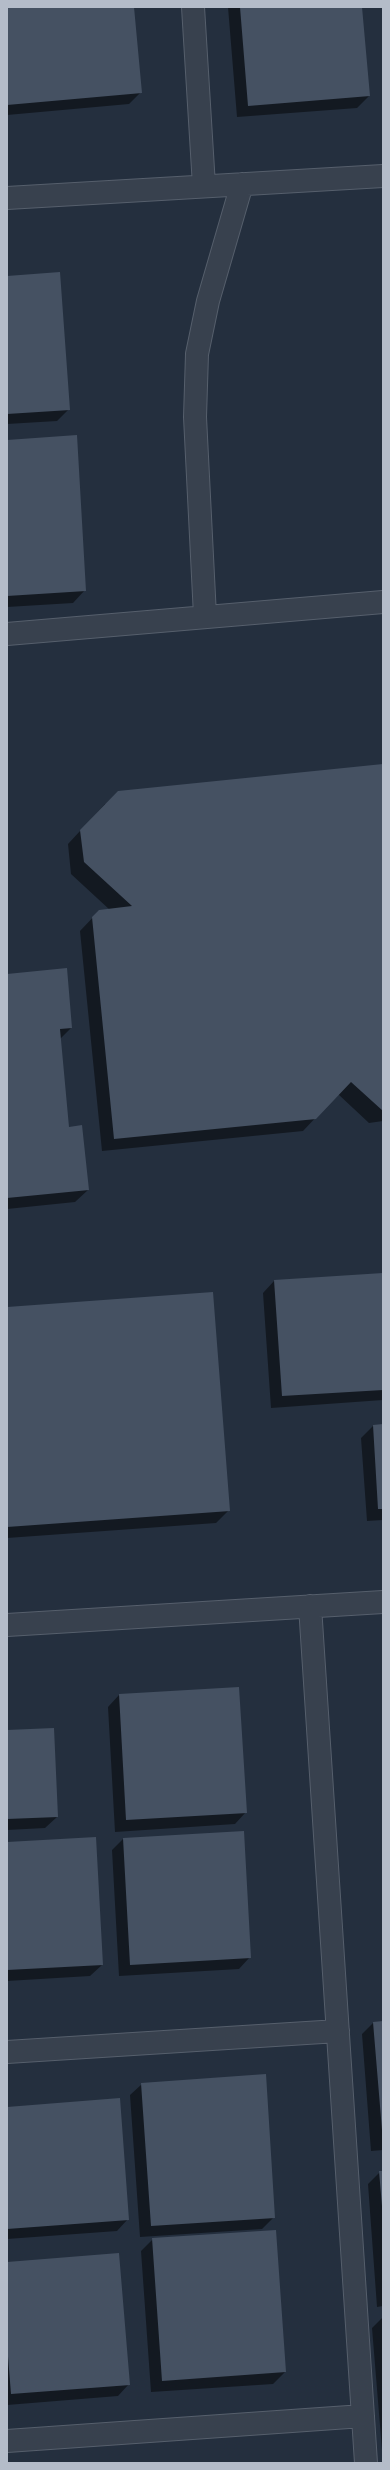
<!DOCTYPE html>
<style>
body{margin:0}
#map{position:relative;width:390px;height:2470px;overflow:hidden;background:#242f3e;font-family:Jost,sans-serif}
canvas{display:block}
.frame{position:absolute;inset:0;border:8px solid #b4bcc9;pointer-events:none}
</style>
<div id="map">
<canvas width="390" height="2470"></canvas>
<div class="frame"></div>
</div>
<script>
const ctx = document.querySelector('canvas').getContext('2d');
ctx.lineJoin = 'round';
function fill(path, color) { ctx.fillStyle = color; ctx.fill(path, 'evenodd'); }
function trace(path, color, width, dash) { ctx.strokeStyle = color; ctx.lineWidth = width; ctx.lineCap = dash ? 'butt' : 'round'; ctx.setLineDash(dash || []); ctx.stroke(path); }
fill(new Path2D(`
 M7,7H133L141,92L129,104L7,115Z
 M228,7H361L369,96L357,108L237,117Z
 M7,277L69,409L57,421L7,424Z
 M7,441L85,590L73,603L7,607Z
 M383,765V1121L369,1123L338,1094L303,1131L102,1151L80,931L99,911L110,910L71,874L68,844L105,804Z
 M7,975L71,1028L60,1039L68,1128L88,1190L75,1202L7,1209Z
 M383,1274V1400L271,1408L263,1293L274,1281Z
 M7,1308L229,1510L216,1523L7,1538Z
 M383,1425V1520L367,1521L361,1438L373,1426Z
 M119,1695L246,1812L235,1824L115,1832L108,1707Z
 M7,1731L57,1817L45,1828L7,1830Z
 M123,1839L250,1957L239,1969L119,1976L112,1850Z
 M7,1843L102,1965L90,1976L7,1981Z
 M383,2022V2150L371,2151L362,2034L373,2023Z
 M142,2084L274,2217L262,2229L140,2237L130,2095Z
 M7,2108L128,2219L117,2231L7,2239Z
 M380,2172H383V2306L377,2307L368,2184Z
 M153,2239L285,2372L273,2384L151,2392L141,2251Z
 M7,2263L129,2384L118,2396L7,2405Z
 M383,2317V2450H382L372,2328Z`), '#0007');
fill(new Path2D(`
 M7,7H134L142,93L7,105Z
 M240,7H362L370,96L248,106Z
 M60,272L70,410L7,414V276Z
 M77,435L86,591L7,596V440Z
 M383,764V1111L351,1082L316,1119L114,1139L92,917L99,910L132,906L84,862L80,830L118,791Z
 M67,968L72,1028L60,1029L69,1127L82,1125L89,1190L7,1198V974Z
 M383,1273V1390L282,1396L274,1280Z
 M213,1292L230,1511L7,1527V1307Z
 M383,1424V1509H378L373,1425Z
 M239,1687L247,1813L126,1820L119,1694Z
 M54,1728L58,1817L7,1819V1730Z
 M244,1831L251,1958L130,1965L123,1838Z
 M96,1837L103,1965L7,1970V1842Z
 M383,2021V2130H382L373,2022Z
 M266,2074L275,2218L151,2226L141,2083Z
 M120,2098L129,2220L7,2229V2107Z
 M379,2171H383V2205L382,2206Z
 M276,2230L286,2372L162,2381L152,2238Z
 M119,2253L130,2385L11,2394L7,2344V2262Z`), '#455162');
const minor = new Path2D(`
 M193,7L204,186
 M7,198L383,176
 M205,616L195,417L197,354L208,301L242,184
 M7,634L383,602
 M310,1606L366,2463
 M7,1625L383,1602
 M7,2052L338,2031
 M7,2441L363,2416`);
trace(minor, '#565f6c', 24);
trace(minor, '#38414e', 22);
</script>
